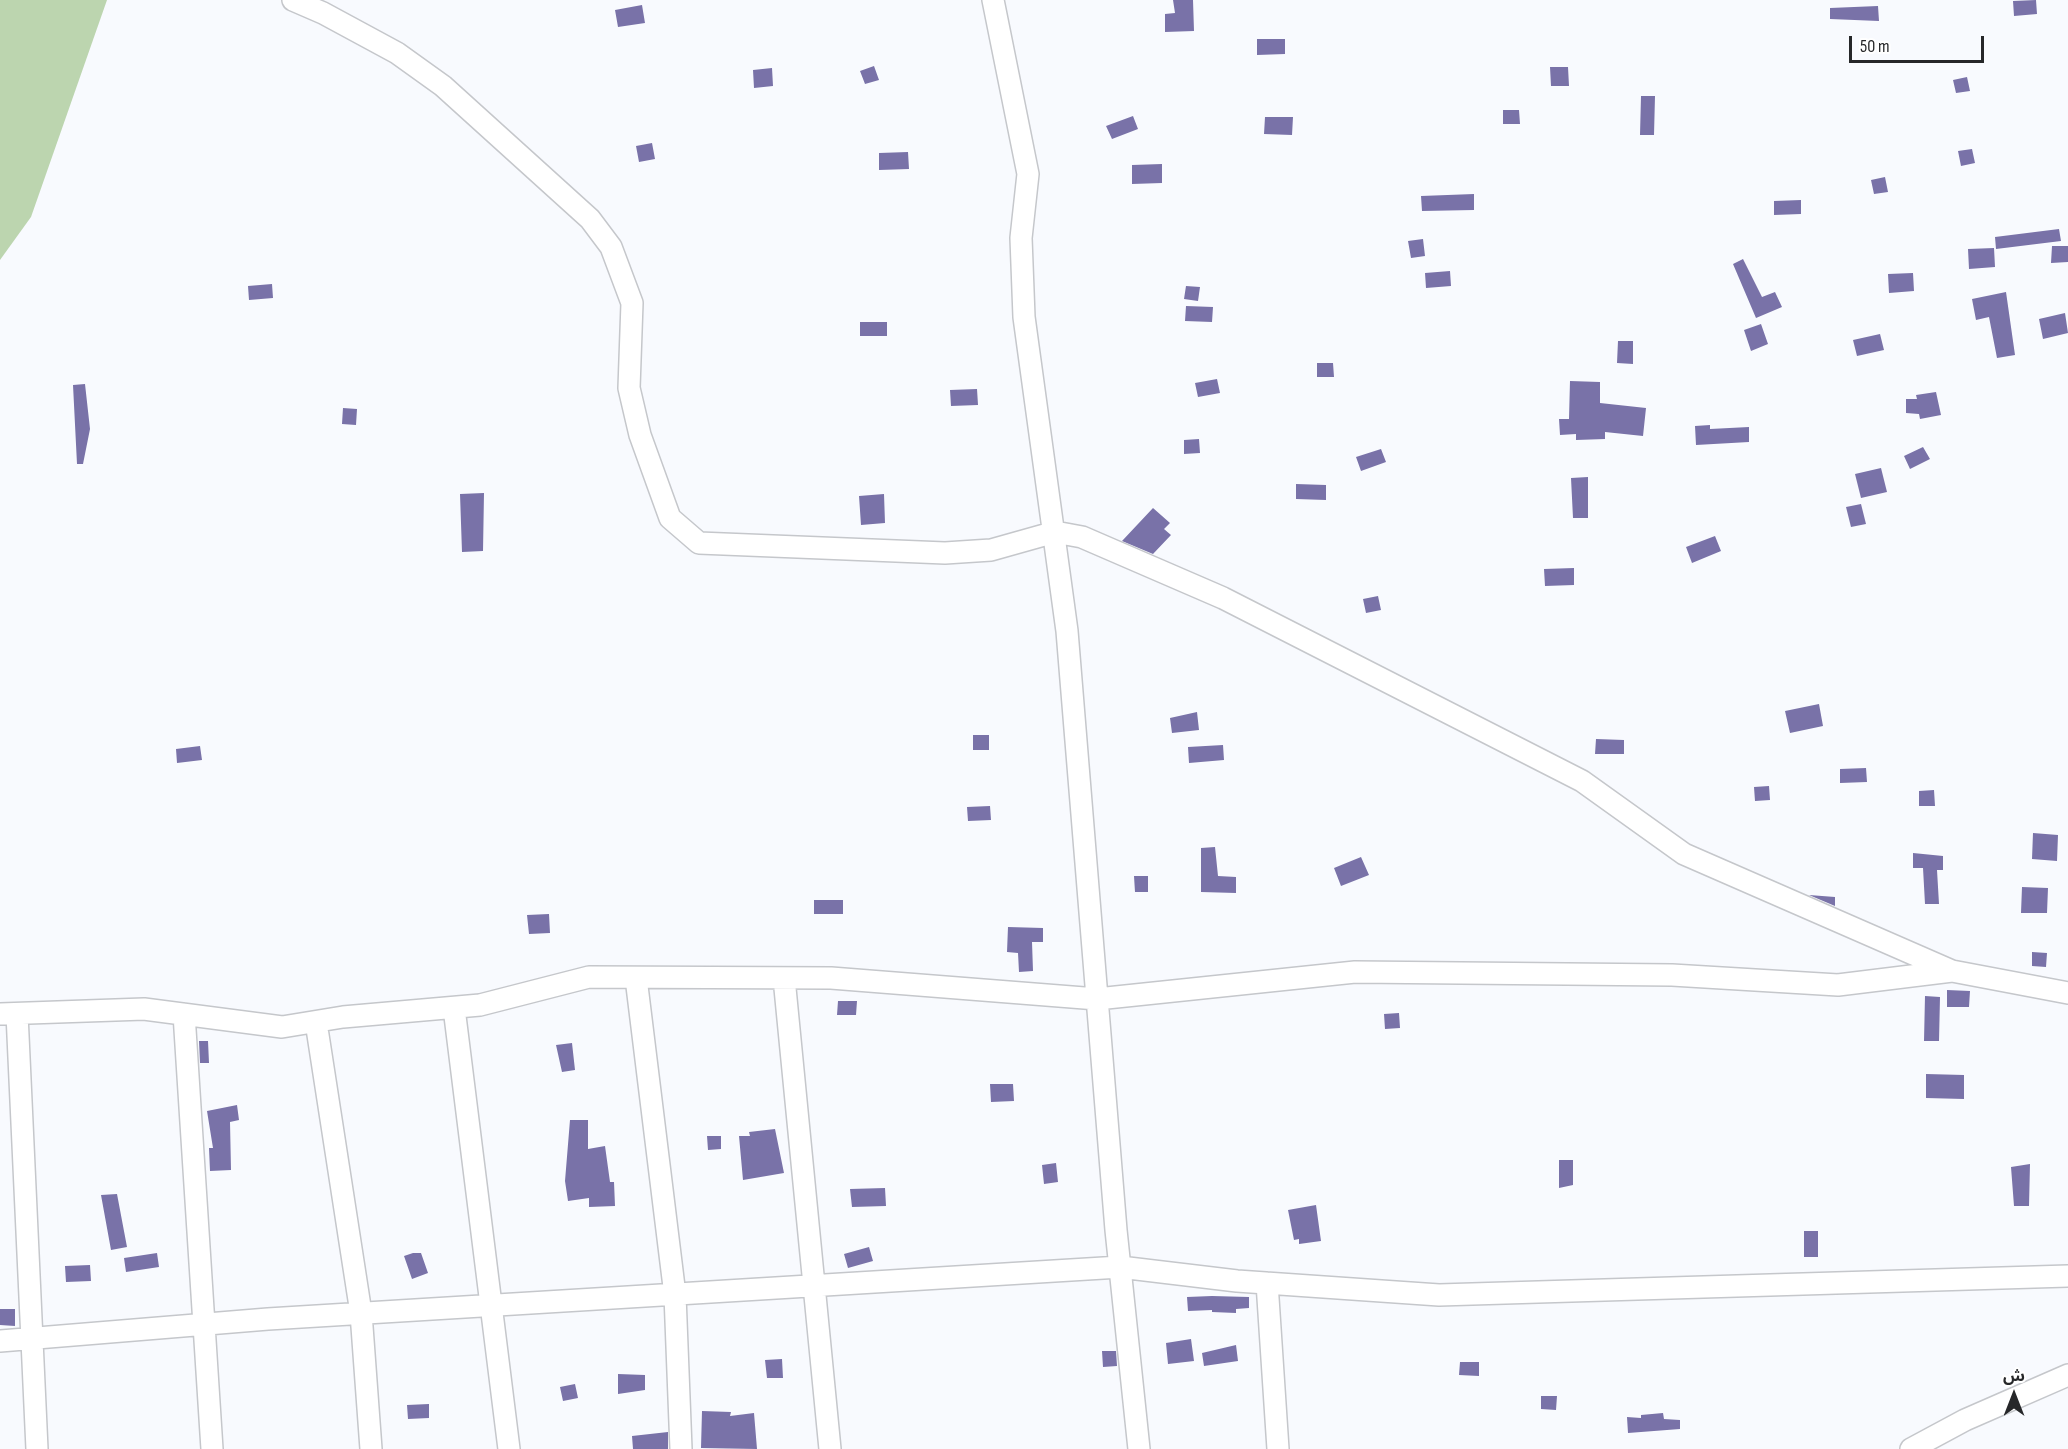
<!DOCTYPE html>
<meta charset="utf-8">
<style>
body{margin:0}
#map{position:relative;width:2068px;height:1449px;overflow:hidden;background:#f8fafe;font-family:"Sofia Sans Condensed","Noto Sans Arabic",sans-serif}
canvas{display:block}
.north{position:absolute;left:1984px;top:1365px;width:60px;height:60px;-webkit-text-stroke:4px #fff;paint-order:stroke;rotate:0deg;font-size:16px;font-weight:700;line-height:24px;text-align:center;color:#262729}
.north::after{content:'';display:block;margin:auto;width:21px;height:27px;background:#262729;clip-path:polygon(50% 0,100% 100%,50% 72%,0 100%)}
.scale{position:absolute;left:1849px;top:36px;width:135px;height:27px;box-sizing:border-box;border:3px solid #262729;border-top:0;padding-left:8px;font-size:18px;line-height:21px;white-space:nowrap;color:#262729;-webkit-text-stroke:4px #fff;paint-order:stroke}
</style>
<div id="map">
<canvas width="2068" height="1449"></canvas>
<div class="north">ش</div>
<div class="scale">50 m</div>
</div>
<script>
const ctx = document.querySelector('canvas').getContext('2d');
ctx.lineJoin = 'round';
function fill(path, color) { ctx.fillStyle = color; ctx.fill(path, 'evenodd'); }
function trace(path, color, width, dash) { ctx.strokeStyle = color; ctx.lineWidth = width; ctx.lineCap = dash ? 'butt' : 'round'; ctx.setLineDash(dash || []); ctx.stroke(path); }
fill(new Path2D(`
 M0,0H107L31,217L0,260Z`), '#bcd5af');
fill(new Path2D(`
 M1173,0H1193L1194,31L1165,32V14L1175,13Z
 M2036,0L2037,14L2014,16L2013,1Z
 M642,5L645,23L618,27L615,10Z
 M1878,6L1879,21L1830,19V8Z
 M1257,39H1285V54L1257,55Z
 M874,66L879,80L865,84L860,71Z
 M1550,67H1568L1569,86H1551Z
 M772,68L773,86L754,88L753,70Z
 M1967,77L1970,91L1956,93L1953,80Z
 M1641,96H1655L1654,135H1640Z
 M1503,110H1519L1520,124H1503Z
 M1133,116L1138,129L1112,139L1106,126Z
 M1265,117H1293L1292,135L1264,134Z
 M652,143L655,159L639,162L636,146Z
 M1972,149L1975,163L1961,166L1958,151Z
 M908,152L909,169L879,170V153Z
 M1162,164V183L1132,184V165Z
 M1885,177L1888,192L1874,194L1871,180Z
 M1474,194V210L1422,211L1421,196Z
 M1801,200V214L1774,215V201Z
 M2059,229L2061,241L1996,249L1995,237Z
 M1423,239L1425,256L1411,258L1408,241Z
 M2052,246H2068V262L2051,263Z
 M1994,248L1995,267L1969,269L1968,249Z
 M1743,259L1762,297L1775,292L1782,307L1756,318L1733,264Z
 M1450,271L1451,286L1426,288L1425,273Z
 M1913,273L1914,291L1889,293L1888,274Z
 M272,284L273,298L249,300L248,286Z
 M1186,286L1200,287L1198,301L1184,299Z
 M2006,292L2015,355L1997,358L1989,317L1976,320L1972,299Z
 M1186,306L1213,307L1212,322L1185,321Z
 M2065,313L2068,333L2043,339L2039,319Z
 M860,322H887V336H860Z
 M1761,324L1768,344L1751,351L1744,330Z
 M1880,334L1884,350L1857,356L1853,340Z
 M1618,341H1633V364L1617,363Z
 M1317,363H1333L1334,377H1317Z
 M1217,379L1220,393L1198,397L1195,383Z
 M1570,381L1600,382V403L1646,408L1643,436L1605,432V439L1576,440V434L1560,435L1559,419H1569Z
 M85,384L90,429L83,464H77L73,385Z
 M977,389L978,405L951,406L950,390Z
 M1936,392L1941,415L1920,419L1919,414L1906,413V399H1917L1916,395Z
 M343,408L357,409L356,425L342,424Z
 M1710,425V429L1749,427V442L1696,445L1695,426Z
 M1199,439L1200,453L1184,454V440Z
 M1923,447L1930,459L1910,469L1904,456Z
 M1381,449L1386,462L1361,471L1356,457Z
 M1881,468L1887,492L1861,498L1855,474Z
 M1588,477V518H1573L1571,478Z
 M1296,484L1326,485V500L1296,499Z
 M484,493L483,551L462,552L460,494Z
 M884,494L885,523L861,525L859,496Z
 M1861,504L1866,524L1851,527L1846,507Z
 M1153,508L1170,523L1164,529L1171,535L1153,554L1122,541Z
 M1715,536L1721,551L1692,563L1686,547Z
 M1574,568V585L1545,586L1544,569Z
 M1378,596L1381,610L1366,613L1363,599Z
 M1819,704L1823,726L1790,733L1785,711Z
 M1197,712L1199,730L1172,733L1170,718Z
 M973,735H989V750H973Z
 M1596,739L1624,740V754H1595Z
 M1223,745L1224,760L1189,763L1188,747Z
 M200,746L202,760L177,763L176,749Z
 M1866,768L1867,782L1840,783V769Z
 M1769,786L1770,800L1755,801L1754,787Z
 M1934,790L1935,806H1919V791Z
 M990,806L991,820L968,821L967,807Z
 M2033,833L2058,835L2057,861L2032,859Z
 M1215,847L1218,876L1236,877V893L1201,892V848Z
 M1913,853L1943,856V870H1937L1939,904H1925L1923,868H1913Z
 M1361,857L1369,875L1341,886L1334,868Z
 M1134,876H1148V892H1135Z
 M2022,887L2048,888L2047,913H2021Z
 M1809,895L1835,897V906Z
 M814,900H843V914H814Z
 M549,914L550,933L529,934L527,915Z
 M1008,927L1043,928V942H1032L1033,971L1019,972L1018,953L1007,952Z
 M2032,952L2047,953L2046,967L2032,966Z
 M1947,990L1970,991L1969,1007H1947Z
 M1925,996L1940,997L1939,1041H1924Z
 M838,1001H857L856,1015H837Z
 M1399,1013L1400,1028L1385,1029L1384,1014Z
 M199,1041H208L209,1063H200Z
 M572,1043L575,1070L562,1072L556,1045Z
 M1926,1074L1964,1075V1099L1926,1098Z
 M990,1084H1013L1014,1101L991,1102Z
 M237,1105L239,1120L230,1122L231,1170L210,1171L209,1148H213L207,1111Z
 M570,1120H588V1149L605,1146L610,1182H614L615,1206L589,1207V1198L568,1201L565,1181Z
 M775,1129L784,1173L743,1180L739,1136H750L749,1132Z
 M707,1136H721V1149L708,1150Z
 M1559,1160H1573V1185L1559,1188Z
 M1056,1163L1058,1182L1044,1184L1042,1165Z
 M2030,1164L2029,1206H2014L2011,1167Z
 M885,1188L886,1206L852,1207L850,1189Z
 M117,1194L127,1247L111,1250L101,1195Z
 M1316,1205L1321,1241L1299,1244V1239L1294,1240L1288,1210Z
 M1804,1231H1818V1257H1804Z
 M869,1247L873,1261L848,1268L844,1254Z
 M157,1253L159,1267L126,1272L124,1258Z
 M413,1253H421L428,1273L412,1279L404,1256Z
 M90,1265L91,1281L66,1282L65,1266Z
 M1212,1296L1249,1297V1308L1236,1309V1313L1212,1312V1310L1188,1311L1187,1297Z
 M0,1309H15V1326L0,1325Z
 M1191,1339L1194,1361L1168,1364L1166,1343Z
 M1236,1345L1238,1361L1204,1366L1202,1353Z
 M1102,1351H1116L1117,1366L1103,1367Z
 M782,1359L783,1378H767L765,1360Z
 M1460,1362H1479V1376L1459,1375Z
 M618,1374L645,1375V1390L618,1394Z
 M575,1384L578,1398L563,1401L560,1387Z
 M1541,1396H1557L1556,1410L1541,1409Z
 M429,1404V1418L408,1419L407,1405Z
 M702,1411L731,1412L730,1416L754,1413L757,1449L701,1448Z
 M1663,1413L1664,1419L1680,1420V1429L1628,1433L1627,1417L1641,1418V1415Z
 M668,1432V1449H633L632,1436Z`), '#7972a8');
const street = new Path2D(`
 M293,0L323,13L397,53L443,86L590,219L611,247L632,303L629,388L640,435L670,518L699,543L945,553L991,550L1055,532L1082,537L1223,598L1582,781L1684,854L1952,971
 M993,0L1028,174L1021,238L1024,317L1067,631L1116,1230L1139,1449
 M636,978L675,1295L681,1449
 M784,978L830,1449
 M454,1008L509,1449
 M0,1014L144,1009L282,1027L343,1017L480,1005L589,977L831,978L1097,999L1355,972L1672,975L1838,985L1952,971L2068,993
 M17,1014L37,1449
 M184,1014L212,1449
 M316,1022L361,1313L371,1449
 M1267,1283L1278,1449
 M0,1341L268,1319L1120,1267L1237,1281L1439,1295L2068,1276
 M1911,1449L1965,1420L2068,1375`);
trace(street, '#c5c7cb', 24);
trace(street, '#fff', 21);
</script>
